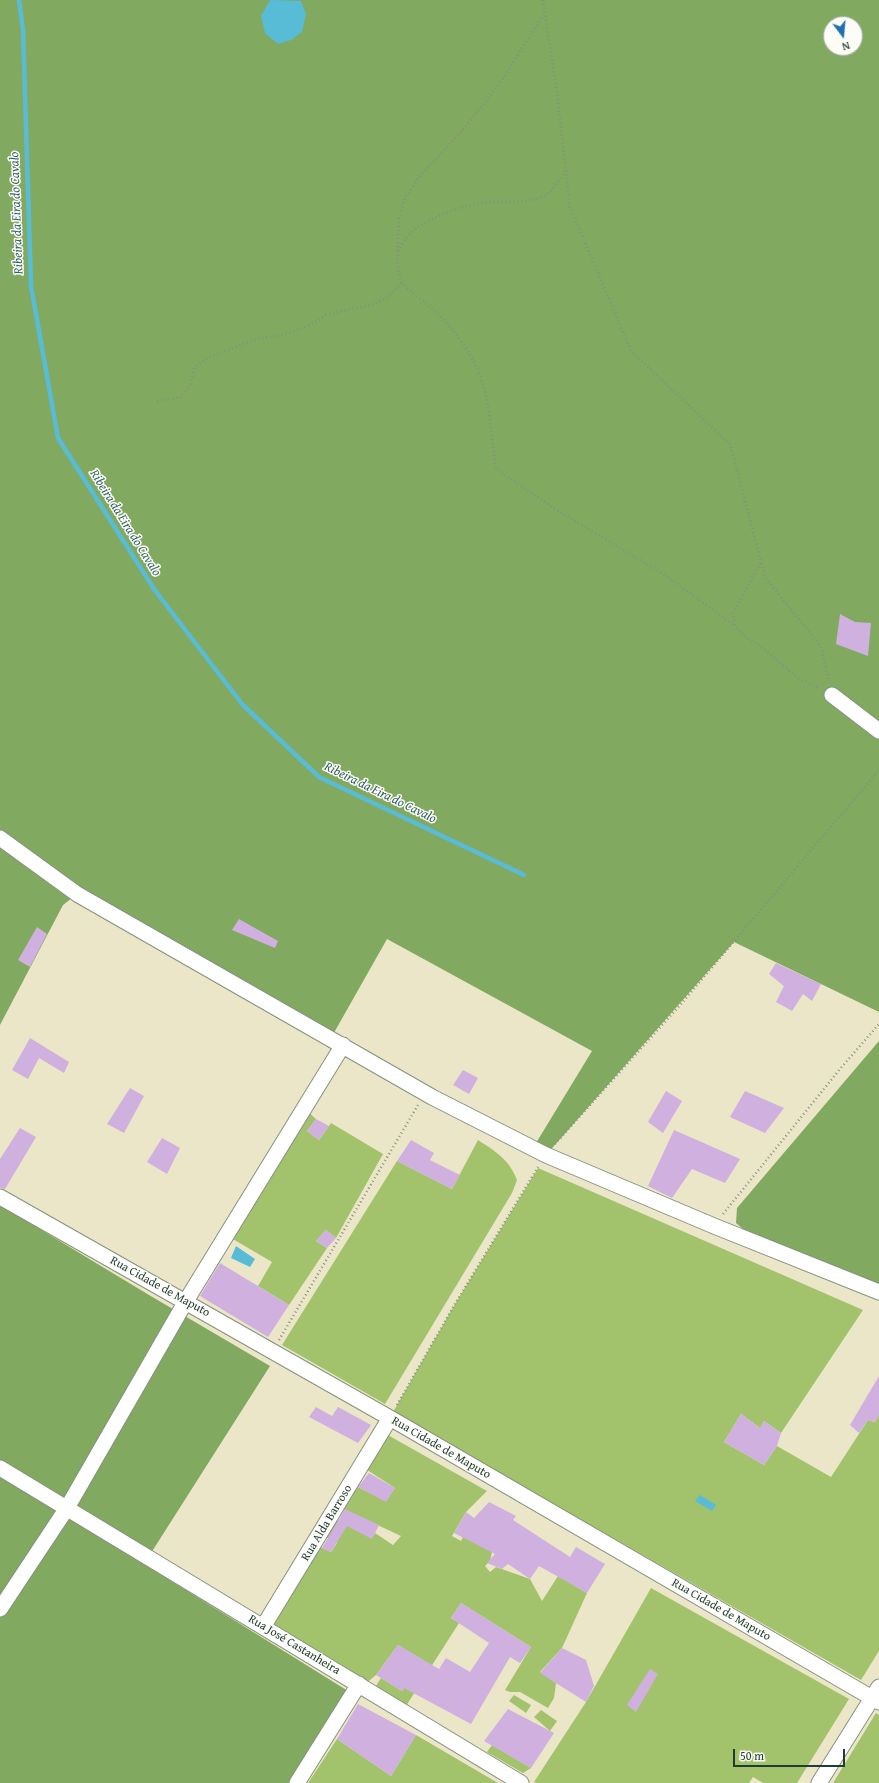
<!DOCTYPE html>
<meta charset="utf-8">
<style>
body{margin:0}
#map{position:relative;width:879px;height:1783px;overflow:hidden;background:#ebe6c8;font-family:"Gentium Book Plus",serif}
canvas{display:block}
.north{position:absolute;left:823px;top:16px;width:40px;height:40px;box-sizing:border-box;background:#fdfcf7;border:1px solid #a4b0a9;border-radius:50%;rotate:164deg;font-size:11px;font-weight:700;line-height:16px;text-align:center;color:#1f3d34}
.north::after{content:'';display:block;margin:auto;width:14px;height:18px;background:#1f6fb2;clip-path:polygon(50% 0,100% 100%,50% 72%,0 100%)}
.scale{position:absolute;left:733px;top:1749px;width:112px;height:18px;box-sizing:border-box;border:2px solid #1f3d34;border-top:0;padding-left:5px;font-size:12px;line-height:14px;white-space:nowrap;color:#1f3d34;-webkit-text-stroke:3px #fdfcf7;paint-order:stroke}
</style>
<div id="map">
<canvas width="879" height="1783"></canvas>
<div class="north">N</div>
<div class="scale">50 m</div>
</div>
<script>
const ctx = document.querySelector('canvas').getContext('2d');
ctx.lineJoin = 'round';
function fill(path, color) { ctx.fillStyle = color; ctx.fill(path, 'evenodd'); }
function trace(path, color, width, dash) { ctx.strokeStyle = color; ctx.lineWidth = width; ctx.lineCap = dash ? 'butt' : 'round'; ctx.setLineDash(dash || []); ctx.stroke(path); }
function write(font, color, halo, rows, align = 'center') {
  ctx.font = font + ' "Gentium Book Plus",serif'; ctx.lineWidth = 3; ctx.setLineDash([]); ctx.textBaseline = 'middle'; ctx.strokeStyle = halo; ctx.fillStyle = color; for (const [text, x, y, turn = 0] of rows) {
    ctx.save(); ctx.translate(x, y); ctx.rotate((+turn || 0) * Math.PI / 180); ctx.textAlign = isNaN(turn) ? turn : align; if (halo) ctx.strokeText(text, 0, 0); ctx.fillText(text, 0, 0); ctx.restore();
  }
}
fill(new Path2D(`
 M304,1108L316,1119L307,1131L319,1140L331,1123L383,1154L336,1238L326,1230L316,1241L327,1248L289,1305L258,1286L272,1262L226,1235Z
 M478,1140C496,1152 509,1159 517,1180L512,1193L385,1404L282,1345L397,1161L452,1189Z
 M538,1168L863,1310L781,1433L764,1421L760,1428L741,1414L724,1442L764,1465L777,1446L831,1477L868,1420L875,1422L879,1415V1651L861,1680L393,1412L455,1304Z
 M386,1434L487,1491L466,1512L452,1536L461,1541L466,1531L493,1547L490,1561L485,1566L490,1572L496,1567L530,1579L542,1601L558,1576L587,1593L562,1648L540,1672L556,1683L554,1698L548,1708L520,1692H510L505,1690L531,1647L461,1603L451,1618L459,1623L406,1706L372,1692L381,1678L402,1691L423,1660L398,1645L376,1675L363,1686L263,1627L314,1544L331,1552L337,1543L320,1534L330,1517L372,1538L375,1533L393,1545L401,1536L337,1506L358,1487L386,1501L395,1488L361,1466Z
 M651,1588L849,1699L797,1783H763L753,1777L749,1783H536L534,1782L586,1702Z
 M514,1695L531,1705L526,1713L509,1701Z
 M541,1710L557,1721L550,1731L534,1717Z
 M876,1713L879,1715V1783H833Z
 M416,1735L498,1783H308L337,1739L391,1776Z
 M492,1745L531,1768L523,1773L487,1752Z`), '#a2c36c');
fill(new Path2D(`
 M0,0H879V1012L734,942L546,1155L533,1148L592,1051L387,939L331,1038L77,894L63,905L0,1025ZM831,24H855V48H831Z
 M879,1041V1286L749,1234L736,1223L737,1208Z
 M0,1205L149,1295L270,1366L144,1564L348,1691L290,1783H0Z`), '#81a960');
fill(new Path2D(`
 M270,0L301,1L306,14L302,32L291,40L278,44L265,33L261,16Z
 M236,1246L255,1259L250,1267L231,1258Z
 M700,1495L716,1505L712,1511L695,1501Z`), '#59bcd7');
trace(new Path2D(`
 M19,0L23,30L31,286L58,438L154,589L242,704L319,777L524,875`), '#59bcd7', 4.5);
fill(new Path2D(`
 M840,614L855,622L871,623L868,656L836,644Z
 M239,919L278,941L275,948L232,930Z
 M37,927L47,934L30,967L18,960Z
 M776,963L821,984L812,1001L803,994L792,1011L776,1002L784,986L769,974Z
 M30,1038L69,1062L64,1073L39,1058L28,1079L12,1070Z
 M463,1070L478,1078L469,1094L453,1085Z
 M130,1088L144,1096L124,1133L107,1124Z
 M666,1091L682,1101L663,1133L648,1122Z
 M745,1091L784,1108L765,1133L730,1117Z
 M316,1119L329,1126L319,1140L307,1131Z
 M20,1128L36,1137L5,1189L0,1188V1159Z
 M674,1130L740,1159L725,1183L692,1169L672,1198L648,1186Z
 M162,1138L180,1148L167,1174L147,1162Z
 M411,1140L434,1153L430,1160L460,1175L452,1189L397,1161Z
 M326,1230L336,1238L327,1248L316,1241Z
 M220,1263L289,1305L268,1337L200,1296Z
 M879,1376V1415L875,1422L868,1420L859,1433L850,1425Z
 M316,1407L332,1416L338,1407L371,1425L358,1443L309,1417Z
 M741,1414L760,1428L764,1421L781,1433L777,1446L764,1465L724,1442Z
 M369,1473L395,1488L386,1502L358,1487Z
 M489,1502L516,1516L513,1520L570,1557L576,1547L605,1564L587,1593L539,1566L530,1579L508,1564L502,1569L487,1563L495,1554L454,1533L466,1512L474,1518Z
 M345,1509L379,1525L372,1539L347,1526L331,1552L322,1548Z
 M461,1603L531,1647L520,1663L510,1657L471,1724L404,1688L402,1691L376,1675L398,1645L439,1669L446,1658L470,1672L489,1643L451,1618Z
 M562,1648L586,1660L594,1686L586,1702L540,1673Z
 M650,1669L658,1674L636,1712L627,1705Z
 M358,1704L416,1735L391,1776L337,1739Z
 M508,1709L554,1733L531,1768L484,1741Z`), '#cfb0df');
const minor = new Path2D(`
 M832,695L879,731
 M0,838L77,894L432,1097L546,1155L714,1226L879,1292
 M0,1197L390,1418L879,1702
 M0,1468L521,1783
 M0,1609L67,1508L186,1301L343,1045
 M263,1627L390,1418
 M297,1783L359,1684
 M819,1783L879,1687`);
trace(minor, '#85927e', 17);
trace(new Path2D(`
 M543,0L557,93L570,207L631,351L730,444L765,577L821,647L829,682
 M566,171C560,178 554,190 547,194C526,206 504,200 481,203C463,206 446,212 430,220C409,230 392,248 399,272C400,275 400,280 403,283C409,292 420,298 428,305C446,321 464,342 475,364C491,396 490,433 496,468L509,478L560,512L665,575L735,626
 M397,251L399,220L405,197L420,176L459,134L483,105L505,76L522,48L544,15
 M157,401L182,397L190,384L195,367L209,357L257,339L283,335L300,329L316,322L326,315L374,304L388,297L402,282
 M760,563L733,614L735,626L743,635L763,648L798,678L819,688
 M555,1144L681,1004L879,770
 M723,1214L840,1069L879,1024
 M279,1340L418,1105
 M397,1405L455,1304L538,1167`), '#85927e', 2.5, [1, 3]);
trace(minor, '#fff', 15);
write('12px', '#1f3d34', '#fdfcf7', [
 ["Rua Cidade de Maputo",160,1287,29],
 ["Rua Cidade de Maputo",441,1448,30],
 ["Rua Alda Barroso",327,1523,-59],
 ["Rua Cidade de Maputo",721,1610,30],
 ["Rua José Castanheira",294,1645,31]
]);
write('italic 13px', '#306365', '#fdfcf7', [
 ["Ribeira da Eira do Cavalo",17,213,-92],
 ["Ribeira da Eira do Cavalo",125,523,58],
 ["Ribeira da Eira do Cavalo",380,793,26]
]);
</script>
